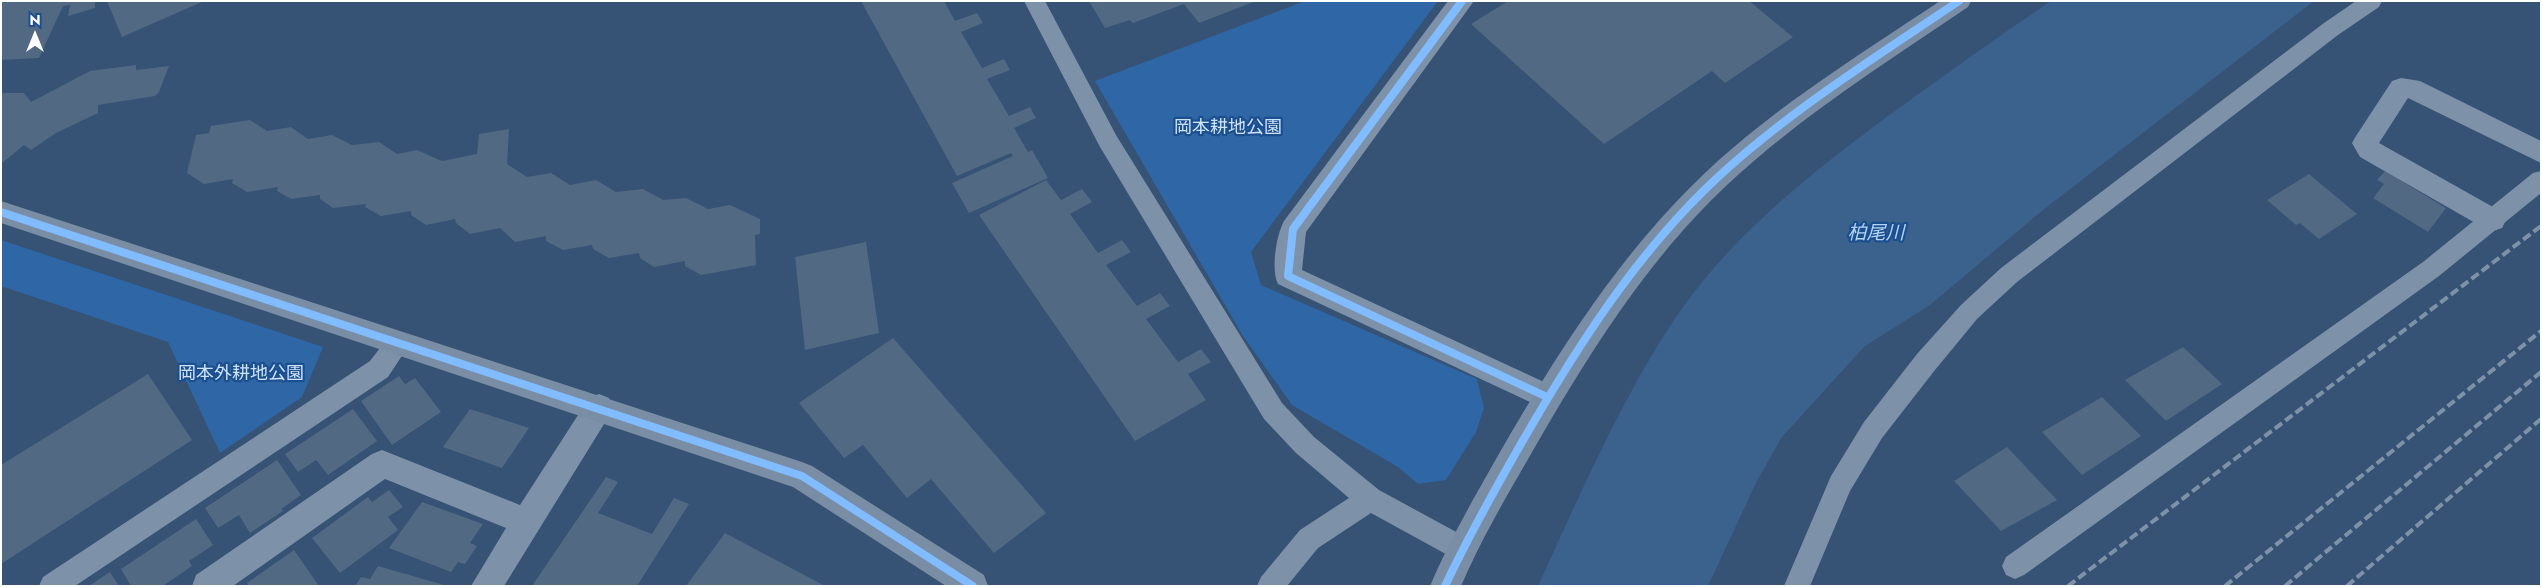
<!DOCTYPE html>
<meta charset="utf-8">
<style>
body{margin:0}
#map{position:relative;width:2542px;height:587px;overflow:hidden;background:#365274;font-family:Jost,sans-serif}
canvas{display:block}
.frame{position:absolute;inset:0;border:2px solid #fff;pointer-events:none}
.north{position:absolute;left:10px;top:10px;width:50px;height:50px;-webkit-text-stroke:4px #1b4f8f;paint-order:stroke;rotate:0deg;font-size:14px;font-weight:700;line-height:20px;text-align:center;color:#fff}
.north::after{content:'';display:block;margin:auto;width:18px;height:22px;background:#fff;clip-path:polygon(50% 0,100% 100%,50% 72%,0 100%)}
</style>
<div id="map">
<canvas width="2542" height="587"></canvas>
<div class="frame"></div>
<div class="north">N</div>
</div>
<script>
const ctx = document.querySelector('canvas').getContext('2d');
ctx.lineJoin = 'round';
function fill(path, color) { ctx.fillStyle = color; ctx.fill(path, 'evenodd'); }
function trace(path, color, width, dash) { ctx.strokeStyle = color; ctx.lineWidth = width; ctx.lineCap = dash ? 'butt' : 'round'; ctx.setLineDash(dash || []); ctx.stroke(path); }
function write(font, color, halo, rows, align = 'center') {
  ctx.font = font + ' Jost,"Noto Sans JP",sans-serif'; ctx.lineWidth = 4.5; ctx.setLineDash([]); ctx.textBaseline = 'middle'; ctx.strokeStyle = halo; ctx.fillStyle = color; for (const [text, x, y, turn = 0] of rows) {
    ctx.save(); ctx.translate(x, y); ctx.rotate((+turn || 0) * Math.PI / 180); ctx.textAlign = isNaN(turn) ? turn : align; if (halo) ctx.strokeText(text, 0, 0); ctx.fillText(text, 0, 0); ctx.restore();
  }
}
fill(new Path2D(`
 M1305,1H1438L1251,252L1261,285L1477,379L1484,408L1476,432L1446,480L1418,484L1398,467L1292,405L1243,336L1095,81Z
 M1,240L323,347L302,397L220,453L168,342L1,286Z`), '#2f66a5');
fill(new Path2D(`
 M2051,1H2314L2043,210L1930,305L1865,346L1782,437L1756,483L1708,586H1538C1579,497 1617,408 1670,326C1726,240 1807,176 1888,116C1942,77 1996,38 2051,1Z`), '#3b618d');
fill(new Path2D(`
 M95,1V8L68,16L70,5L63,6L39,58L1,60V2Z
 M107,1H204L122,37Z
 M861,1H944L955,21L977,13L983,23L961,32L982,68L1004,59L1010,70L987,79L1009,116L1030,107L1036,118L1014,128L1028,152L1032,150L1048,178L969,213L952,183L1013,156L1011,153L957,176Z
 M1089,1H1256L1199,23L1184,4L1133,23L1130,20L1105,28Z
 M1508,1H1749L1793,37L1725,83L1712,71L1604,144L1471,24Z
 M136,65V70L169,66L159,92L155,96L98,105V113L56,133L31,150L24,145L1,164V93H24L31,102L90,71Z
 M250,120L267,131L291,127L308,139L332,135L352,145L379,142L397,154L417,150L442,161L477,154L479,134L509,129L507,164L527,177L551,173L570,185L596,180L616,192L643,189L663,200L686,198L708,209L730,205L760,219V234L755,235L756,265L701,275L685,266V261L654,267L640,258L639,253L609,258L593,249L592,245L563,250L546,241V236L515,242L500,228L470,234L456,223L455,219L426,225L411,215V211L381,216L365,207L366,204L333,208L320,199V195L291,199L277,191L278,187L247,192L232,183L233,179L204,184L187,173L196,135L209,133L211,126Z
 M2385,171L2446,208L2428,232L2373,198L2384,184L2377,180Z
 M2309,174L2357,214L2319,239L2300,223L2296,225L2267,200Z
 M1046,180L1061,200L1082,189L1092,202L1070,214L1098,253L1122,240L1131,252L1106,265L1137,306L1160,293L1170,306L1146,319L1178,362L1201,349L1211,362L1188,374L1206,400L1135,441L979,215Z
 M866,242L879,333L805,350L795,257Z
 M893,338L1046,513L994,553L931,479L907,498L863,445L844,458L799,403Z
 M2183,347L2222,384L2166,421L2125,380Z
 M148,374L192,440L1,564V465Z
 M399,376L405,384L415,378L441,412L392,445L361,401Z
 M2102,397L2141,436L2082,475L2042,432Z
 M353,409L377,441L328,475L316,460L298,472L285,454Z
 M470,409L529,428L502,468L443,447Z
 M2007,447L2057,500L2001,531L1954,481Z
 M277,460L301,495L281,509L283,511L250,533L239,515L218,528L205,508Z
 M606,477L618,482L598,513L652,534L674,498L689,504L637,586H532Z
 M389,490L403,507L388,517L398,530L340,573L312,538L368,497L372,502Z
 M422,502L483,524L470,543L477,546L465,564L458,562L451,572L389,548Z
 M196,519L213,545L189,561L192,566L163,586H131L121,569Z
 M725,533L825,586H686Z
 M294,550L319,586H249L247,583Z
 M378,566L444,585V586H355L361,577L370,579Z
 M110,572L119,586H89Z`), '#526984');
fill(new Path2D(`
 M1024,1H1045L1116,135L1282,403L1314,437L1379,490L1471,540L1475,549L1471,558L1462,561L1453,558L1371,513L1318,548L1287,586H1257L1261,577L1300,530L1349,498L1296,453L1264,419L1100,147Z
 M2356,1H2382L2379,7L2338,35L2017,282L1977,319L1935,370L1882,438L1850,491L1810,586H1784L1831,476L1864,422L1917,354L1961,305L2001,268L2324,23Z
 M2541,171V193L2439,276L2024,575L2015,579L2006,575L2002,566L2006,557L2423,262L2533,173Z
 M399,331L408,335L411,342L388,377L75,586H39L43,577L370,361L390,335Z`), '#7d92a8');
fill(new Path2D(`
 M1448,1H1474L1306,232L1302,270L1557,388L1561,397L1557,406L1547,410L1278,284C1271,269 1276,236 1284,221Z
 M2401,78L2420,81L2541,141V163L2408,98L2379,143L2502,212L2506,220L2502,228L2493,231L2484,228L2360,157L2352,143L2356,136L2392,81Z
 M599,394L609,398L613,407L609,416L504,586H471L506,528L385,479L233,586H192L196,575L372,454L382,450L520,505L589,398Z`), '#7d92a8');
fill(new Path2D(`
 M1940,1H1971L1968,7C1885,63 1800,117 1727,185C1646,261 1586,358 1531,454C1506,497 1481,540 1461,586H1430C1450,539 1475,496 1500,452C1558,352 1621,252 1706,172C1776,106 1861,54 1940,1Z
 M1,201L802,462L812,466L984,575L988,586H946L793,487L1,223Z`), '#798da4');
trace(new Path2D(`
 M2068,586L2541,226
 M2225,586L2541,331
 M2285,586L2541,372
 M2347,586L2541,419`), '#7e92a7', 4, [9, 4]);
trace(new Path2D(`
 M1462,1L1293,229L1288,276L1547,397
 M1,212L802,476L973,586
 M1445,586C1468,537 1495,489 1522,442C1577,347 1637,252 1718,177C1791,110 1877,56 1959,1`), '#80bcff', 8);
write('18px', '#cfe3fa', '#1b4f8f', [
 ["岡本耕地公園",1228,129],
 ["岡本外耕地公園",241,375]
]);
write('italic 19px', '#b5d3f5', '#1b4f8f', [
 ["柏尾川",1876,234]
]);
</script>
